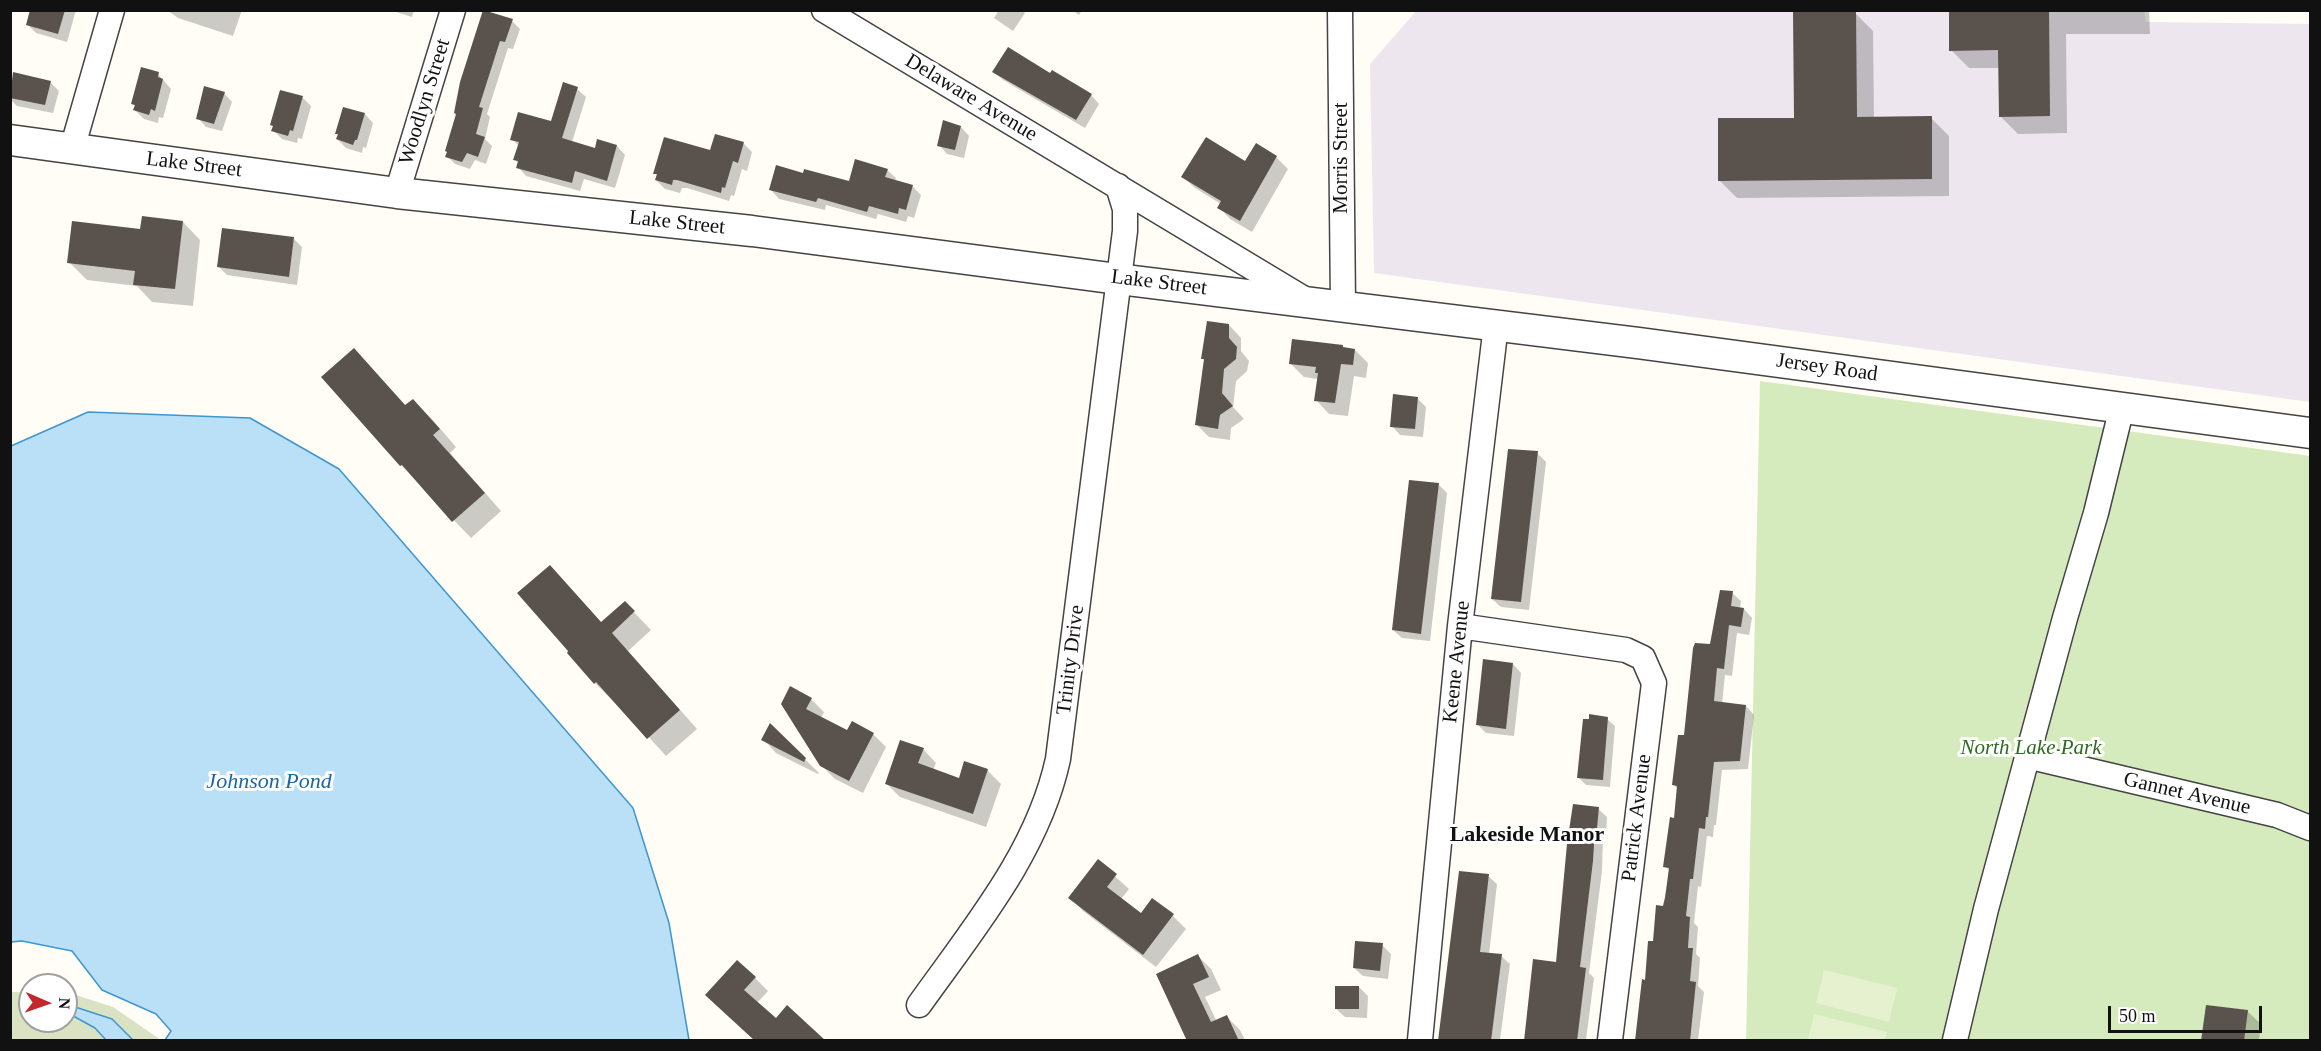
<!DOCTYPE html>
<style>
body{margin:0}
#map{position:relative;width:2321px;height:1051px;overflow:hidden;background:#fffdf5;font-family:Georgia,serif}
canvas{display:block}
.frame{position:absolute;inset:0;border:12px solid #111;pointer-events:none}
.north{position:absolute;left:18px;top:973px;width:60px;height:60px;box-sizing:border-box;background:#fff;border:2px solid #a0a0a0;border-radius:50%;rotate:92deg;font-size:16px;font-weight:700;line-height:24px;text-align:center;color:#111}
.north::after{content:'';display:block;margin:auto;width:21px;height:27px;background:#c4262e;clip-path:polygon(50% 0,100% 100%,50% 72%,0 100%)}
.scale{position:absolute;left:2108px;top:1006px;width:154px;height:27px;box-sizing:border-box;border:3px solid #111;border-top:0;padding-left:8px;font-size:18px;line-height:21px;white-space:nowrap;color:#111;-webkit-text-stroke:4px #fff;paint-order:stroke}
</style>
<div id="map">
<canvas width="2321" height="1051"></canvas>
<div class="frame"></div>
<div class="north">N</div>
<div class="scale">50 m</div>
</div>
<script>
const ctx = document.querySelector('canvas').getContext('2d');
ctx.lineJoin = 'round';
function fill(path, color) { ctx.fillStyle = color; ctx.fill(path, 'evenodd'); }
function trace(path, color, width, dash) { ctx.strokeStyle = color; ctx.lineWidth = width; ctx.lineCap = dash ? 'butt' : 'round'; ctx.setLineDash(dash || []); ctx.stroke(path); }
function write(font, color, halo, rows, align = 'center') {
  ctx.font = font + ' Georgia,serif'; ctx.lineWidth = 6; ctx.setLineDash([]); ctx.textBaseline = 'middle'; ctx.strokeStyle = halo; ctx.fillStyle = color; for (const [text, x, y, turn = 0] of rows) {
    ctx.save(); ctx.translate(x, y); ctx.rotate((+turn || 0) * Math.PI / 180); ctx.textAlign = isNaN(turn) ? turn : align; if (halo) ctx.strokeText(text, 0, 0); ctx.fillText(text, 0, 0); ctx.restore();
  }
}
fill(new Path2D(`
 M1417,10H2144L2146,22L2310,24V402L1374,273L1370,64Z`), '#eee6ef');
fill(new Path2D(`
 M1760,381L2310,456V1040H1746Z`), '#d5ebbd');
fill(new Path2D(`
 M10,992H30V1021H66L67,1012L95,1028L106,1040H11Z
 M66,992L113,1007L161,1040H133L112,1019L66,1004Z`), '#d9e3c4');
fill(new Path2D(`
 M1824,970L1897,988L1889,1022L1816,1003Z
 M1814,1014L1887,1032L1885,1040H1808Z`), '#e6f2cf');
const water = new Path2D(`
 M88,412L250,418L339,469L633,808L669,923L689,1040H165L171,1031L156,1014L102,990L72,951L22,941L11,942V446Z
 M66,1004L112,1019L133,1040H106L95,1028L66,1012Z`);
fill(water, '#b9e0f7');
trace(water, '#3f96cf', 1.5);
fill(new Path2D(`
 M31,10H76L67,42L36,33L27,24Z
 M167,10H242L233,36L178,18Z
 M390,10H414L412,17Z
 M999,10H1022L1025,13L1013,31L994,18Z
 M1072,10H1082L1079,15Z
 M1950,10H2149L2150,34H2066L2067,133L2018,134L2000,116V68H1969L1951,50Z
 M1855,13L1873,31L1874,119L1931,118L1949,136V196L1737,198L1720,181L1795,119Z
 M512,21L520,29L513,49L508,48L487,114L490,117L485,139L492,146L486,164L475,160L470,169L455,164L447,156L458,115L455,113Z
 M994,72L1050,75L1091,95L1099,104L1085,128L1003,80Z
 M15,74L50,82L59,91L53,113L17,106L10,99Z
 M158,74L171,89L163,118L159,117L158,123L144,119L135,110L136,107L133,104Z
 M577,89L586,97L572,142L596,150L617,146L625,155L615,188L584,179L580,191L526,176L518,167L519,163L515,160L519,146L512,139L552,123Z
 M224,93L232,102L222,131L206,127L198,118Z
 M302,97L311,106L302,139L298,138L297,143L282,139L273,130Z
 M365,114L373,123L366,148L363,147L362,153L346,148L337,139L339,135L337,133Z
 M961,127L969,136L964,158L947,154L939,145Z
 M716,136L744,144L752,152L747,171L742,169L734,196L731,195L729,201L687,188H682L680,193L665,189L656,180L658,176L655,173L711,152Z
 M1276,157L1288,169L1252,232L1230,219L1219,207L1221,204L1195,188L1183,177Z
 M887,170L896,178L895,181L912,186L921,195L914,218L908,216L906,222L878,214L876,219L826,205L825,210L779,199L771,190L804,175L850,183Z
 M183,222L200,240L193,306L152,302L137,286L87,280L69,262L142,231Z
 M294,239L302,247L297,285L227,275L219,267Z
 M1229,325L1241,338V351L1249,361L1247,371L1236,381L1233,407L1244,419L1231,428L1230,440L1209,437L1197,425L1205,361L1202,358Z
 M1345,349L1355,350L1368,363L1366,378L1354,376L1348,416L1329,414L1316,400L1318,379L1304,377L1291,364Z
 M354,350L406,406L413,401L431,418L456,447L450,453L501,511L471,538L401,465Z
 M1417,398L1426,407L1423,437L1400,435L1392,426Z
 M1537,453L1546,462L1529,610L1501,607L1492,599Z
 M1439,485L1447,493L1430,641L1402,638L1393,630Z
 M550,567L602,623L625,603L651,630L628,651L697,729L666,756L614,699L612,700L595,683Z
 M1732,593L1741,601L1740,609H1744L1752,618L1749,635L1737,633L1732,676L1725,675L1722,704L1746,706L1754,715L1748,769L1722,770L1716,825H1714L1713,837L1707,836L1701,887L1698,886L1694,923L1698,927L1696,954L1700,958L1698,986L1704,992L1698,1040H1636L1670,871L1665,866L1675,819L1678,789L1674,785L1685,737L1712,646Z
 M1513,664L1521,673L1514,736L1486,733L1478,725Z
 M811,699L824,712L821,718L848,732L873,734L886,747L863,793L835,779L821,765L782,704Z
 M1607,719L1615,726L1610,787L1586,785L1578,777Z
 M770,725L819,773L818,774L776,753L763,739Z
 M923,749L936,763L933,770L960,780L987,770L1001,784L986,827L900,797L887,784Z
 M1598,809L1607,817L1606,836H1603L1602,871L1589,973L1594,978L1586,1040H1525L1557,964Z
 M1098,861L1129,889L1121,899L1141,915L1173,916L1186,929L1156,967L1083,911L1070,897Z
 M1488,876L1497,884L1489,955L1501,956L1510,964L1500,1040H1439Z
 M1382,945L1391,954L1388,979L1363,976L1354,968Z
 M1198,956L1211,969L1221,990L1205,997L1217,1022L1227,1017L1240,1030L1245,1040H1188L1158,975Z
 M755,978L768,991L757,1003L776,1020L720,1008Z
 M1359,987L1368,996L1367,1018L1345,1017L1336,1009Z
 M2247,1011L2261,1024L2259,1040H2203Z`), '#0003');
fill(new Path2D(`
 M30,10H65L58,34L26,25Z
 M483,10L513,19L505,42L500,41L479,107L483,108L476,134L485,137L478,157L467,153L462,162L445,157L447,152L445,151L456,114L454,113L460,82Z
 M1949,10H2049L2050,116L1999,117L1998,50L1949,51Z
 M1856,11L1857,117L1932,116V179L1718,181V118H1794L1793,12Z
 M1008,47L1050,73L1052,70L1092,94L1076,120L992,72Z
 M141,67L159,72L158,77L163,79L155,111L151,109L149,115L133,110L135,105L131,104Z
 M13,72L51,81L45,105L10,98Z
 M563,82L578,87L562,138L595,148L597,139L617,145L607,181L575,171L572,183L516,168L518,161L513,160L519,142L510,140L518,112L551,121Z
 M204,86L225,92L214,124L196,119Z
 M280,90L303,96L293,131L290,130L288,136L271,131L273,126L270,125Z
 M343,107L365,113L357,140H355L353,145L336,139L338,134H335Z
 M943,120L961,126L955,150L937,146Z
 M715,134L744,142L738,163L733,161L725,188L722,187L721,193L677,180H673L672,185L655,180L657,174H653L664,137L710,150Z
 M1206,137L1245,161L1256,143L1277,156L1240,221L1217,208L1221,201L1181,177Z
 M855,159L888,169L885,177L913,185L906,210L899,208L898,214L869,206L867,212L818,198L816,202L769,190L776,165L803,173L804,169L849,181Z
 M142,216L183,221L175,289L133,285L135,271L67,263L72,221L140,229Z
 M222,228L294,237L289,277L217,267Z
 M1207,321L1229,324V338L1237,347L1236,359L1224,369L1222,393L1233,406L1220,415L1218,429L1195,425L1204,359H1201Z
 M1292,339L1343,345V347L1355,349L1353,365L1341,364L1335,403L1314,401L1318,373H1315L1316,367L1289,364Z
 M354,348L405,405L413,399L440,429L433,435L485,493L452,522L402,465L400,466L321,377Z
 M1393,394L1418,397L1415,429L1390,427Z
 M1508,449L1538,451L1521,602L1491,599Z
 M1409,480L1439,483L1421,634L1392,630Z
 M550,565L601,622L625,601L635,611L612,633L680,710L647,739L596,682L594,684L567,653L568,651L517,593Z
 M1720,590L1733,591L1731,606L1744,608L1741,627L1729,625L1724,669L1717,668L1714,701L1746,705L1740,761L1714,762L1708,817H1706L1705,829L1699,828L1693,879H1690L1686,916L1690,917L1688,948H1693L1690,981L1696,982L1690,1041H1635L1642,979L1645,980L1648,941H1653L1656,905L1663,906L1665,898L1669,868L1663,867L1670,817L1674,818L1677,786L1672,785L1678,735H1684L1693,648L1695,643L1710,644Z
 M1483,659L1513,663L1506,729L1476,725Z
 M790,686L812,698L806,709L847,730L852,721L874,733L849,781L820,766L781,704Z
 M1589,714L1608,717L1603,780L1577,778L1583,719H1589Z
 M770,723L806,758L804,762L761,740Z
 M900,740L924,748L918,763L959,778L964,761L988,769L973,814L885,784Z
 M1573,804L1599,807L1597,828H1595L1593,861L1580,967L1586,968L1577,1041H1524L1533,959L1556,962L1567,844Z
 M1098,859L1117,874L1107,887L1141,913L1152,898L1174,914L1143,955L1068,898Z
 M1459,871L1489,874L1480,952L1502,954L1491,1041H1438Z
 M1355,941L1383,943L1380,971L1353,968Z
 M1198,954L1209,977L1193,984L1211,1022L1227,1015L1239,1041H1187L1156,974Z
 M737,960L756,977L744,990L776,1018L787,1005L826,1041H755L705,995Z
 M1335,986H1359V1009H1335Z
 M2206,1005L2248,1010L2244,1041H2201Z`), '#5a524d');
const minor = new Path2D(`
 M824,10L1306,300
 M1340,10L1343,306
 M72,149L112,10
 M397,193L453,10
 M1460,626L1626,650L1643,658L1654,683L1610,1040
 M2027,756L2277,815L2310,828
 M919,1005C973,929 1038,852 1058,759L1125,231V209L1118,186
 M1420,1040L1460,626L1496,325
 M1955,1040L1986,909L2065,618L2096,513L2122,407`);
const tertiary = new Path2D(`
 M10,140L397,193L752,231L1118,279L1638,343L2310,433`);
trace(minor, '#444', 27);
trace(tertiary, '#444', 33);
trace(minor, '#fff', 24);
trace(tertiary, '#fff', 30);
write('21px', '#111', '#fff', [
 ["Delaware Avenue",971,98,31],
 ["Woodlyn Street",425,102,-73],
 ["Morris Street",1341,158,-90],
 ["Lake Street",194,165,7],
 ["Lake Street",677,223,6],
 ["Lake Street",1159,283,7],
 ["Jersey Road",1827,368,8],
 ["Trinity Drive",1071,660,-83],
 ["Keene Avenue",1457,662,-84],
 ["Gannet Avenue",2187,794,13],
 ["Patrick Avenue",1637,818,-83]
]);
write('italic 21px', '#2f6b1f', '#fff', [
 ["North Lake Park",2031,748]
]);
write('italic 22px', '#1768a6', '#fff', [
 ["Johnson Pond",269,782]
]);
write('bold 22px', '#111', '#fff', [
 ["Lakeside Manor",1527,835]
]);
</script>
